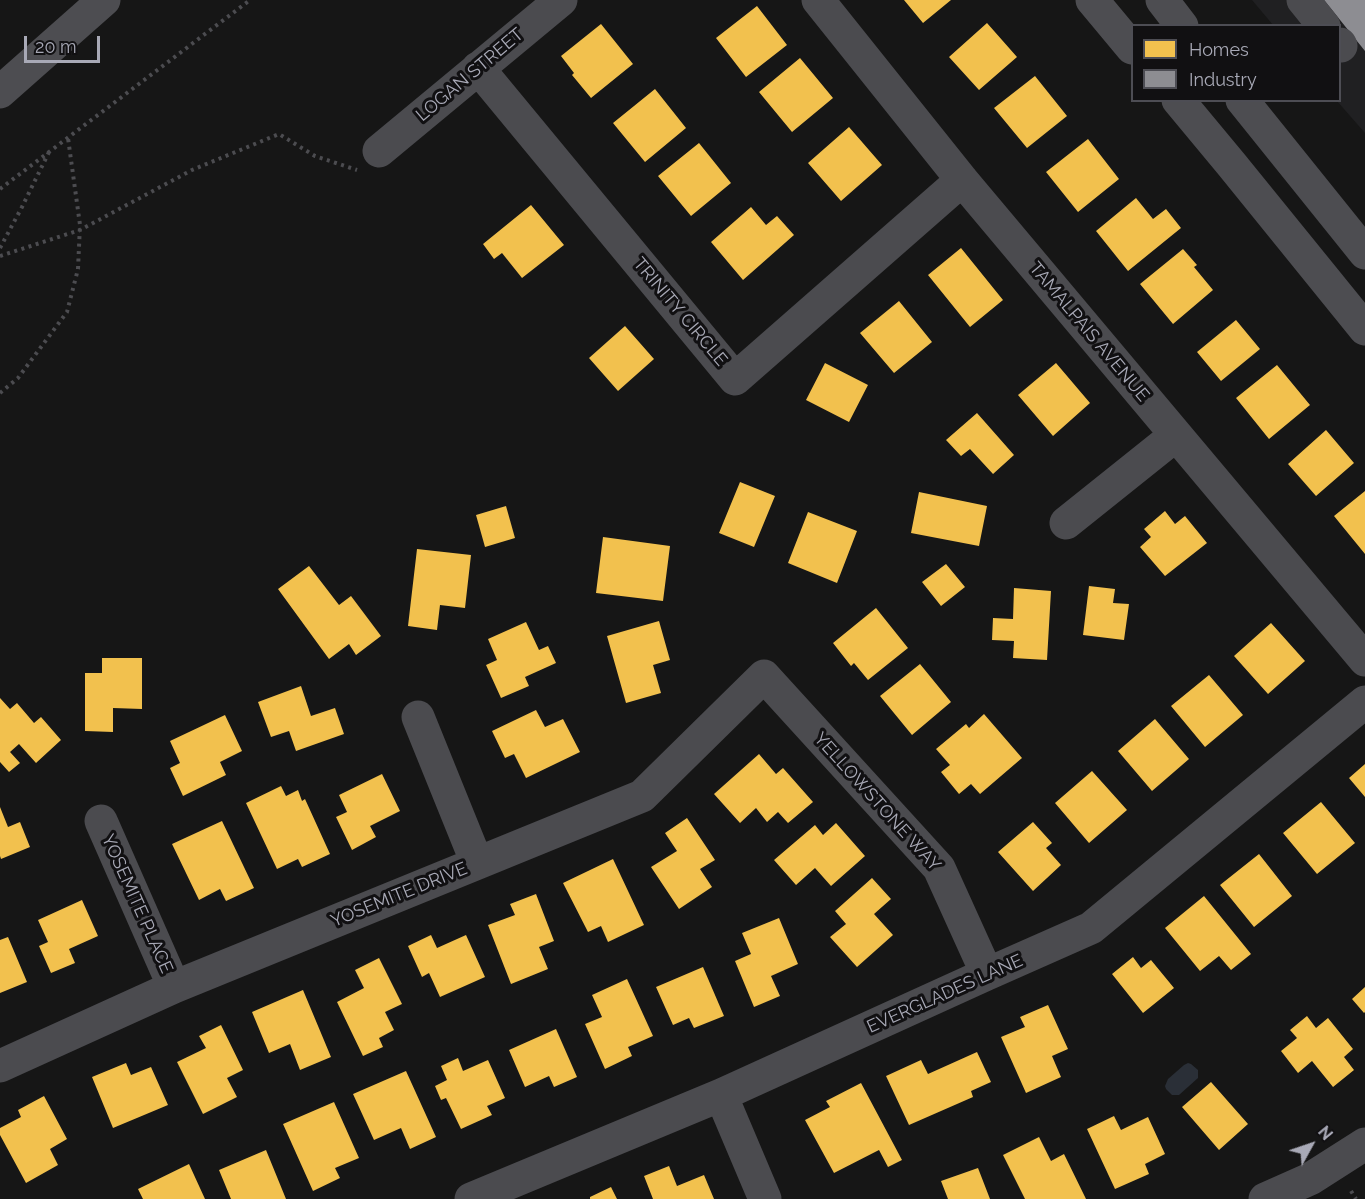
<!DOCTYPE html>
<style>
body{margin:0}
#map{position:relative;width:1365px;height:1199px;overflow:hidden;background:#161616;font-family:Raleway,sans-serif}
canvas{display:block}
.legend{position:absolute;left:1131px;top:24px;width:210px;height:78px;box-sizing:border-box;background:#111012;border:2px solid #4d4d54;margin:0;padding:8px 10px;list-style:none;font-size:18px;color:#a8a9b6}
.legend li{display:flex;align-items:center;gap:12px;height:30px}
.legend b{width:30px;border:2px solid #4d4d54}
.north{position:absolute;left:1281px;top:1115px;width:60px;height:60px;-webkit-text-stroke:4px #111012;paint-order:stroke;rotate:50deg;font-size:16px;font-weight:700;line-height:24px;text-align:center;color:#a8a9b6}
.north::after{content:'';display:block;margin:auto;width:21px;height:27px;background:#a8a9b6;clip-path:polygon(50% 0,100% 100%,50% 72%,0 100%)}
.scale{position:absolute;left:24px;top:36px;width:76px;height:27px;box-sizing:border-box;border:3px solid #a8a9b6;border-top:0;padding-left:8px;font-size:18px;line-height:21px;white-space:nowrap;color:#a8a9b6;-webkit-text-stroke:4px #111012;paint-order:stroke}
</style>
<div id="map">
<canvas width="1365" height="1199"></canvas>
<ul class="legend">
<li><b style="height:16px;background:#f2c14e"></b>Homes</li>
<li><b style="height:16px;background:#8d8d92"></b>Industry</li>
</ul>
<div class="north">N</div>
<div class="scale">20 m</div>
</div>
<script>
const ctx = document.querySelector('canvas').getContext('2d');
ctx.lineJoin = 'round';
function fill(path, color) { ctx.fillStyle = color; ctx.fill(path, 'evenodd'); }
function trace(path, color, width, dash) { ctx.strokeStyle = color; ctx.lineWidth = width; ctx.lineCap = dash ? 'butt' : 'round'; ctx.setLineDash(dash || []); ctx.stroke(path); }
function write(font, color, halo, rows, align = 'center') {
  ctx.font = font + ' Raleway,sans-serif'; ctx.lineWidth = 6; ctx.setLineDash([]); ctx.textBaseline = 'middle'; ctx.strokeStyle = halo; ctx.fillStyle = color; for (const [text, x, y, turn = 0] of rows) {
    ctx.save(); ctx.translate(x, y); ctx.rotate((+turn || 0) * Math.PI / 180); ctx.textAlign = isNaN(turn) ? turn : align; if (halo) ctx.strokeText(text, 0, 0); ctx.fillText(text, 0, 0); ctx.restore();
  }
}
fill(new Path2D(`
 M1252,0H1365V133L1337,101L1340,100V26L1273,25Z`), '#202022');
fill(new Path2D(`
 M1188,1063L1191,1064L1198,1070V1078L1179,1095H1172L1166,1089L1165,1086L1168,1079L1184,1065Z`), '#2a2f37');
fill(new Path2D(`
 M904,0H951L923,23Z
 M757,6L787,45L746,77L716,38Z
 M987,23L1017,57L979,90L949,57Z
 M601,24L633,64L591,98L572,75L574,73L561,56Z
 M800,58L833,98L792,132L759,92Z
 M1035,76L1067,116L1027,148L994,108Z
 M655,89L686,128L645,162L613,123Z
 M849,127L882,165L841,201L808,163Z
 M1088,139L1119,179L1078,212L1046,172Z
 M699,143L731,183L691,216L658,176Z
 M1136,198L1153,219L1166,209L1181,228L1128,271L1096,231Z
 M531,205L564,245L522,278L502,253L494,259L483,244Z
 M751,207L766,225L777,216L794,235L743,280L711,242Z
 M961,248L1003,300L970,327L928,275Z
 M1183,249L1197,265L1194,267L1213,290L1173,324L1140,284Z
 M899,301L932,342L894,373L860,333Z
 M1236,320L1260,349L1221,381L1197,352Z
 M625,326L654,359L618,391L589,358Z
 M825,363L868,385L849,422L806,400Z
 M1056,363L1090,403L1053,436L1018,395Z
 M1277,365L1310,405L1269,439L1236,398Z
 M977,413L1014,455L993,474L970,449L961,456L946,440Z
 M1326,430L1354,463L1316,496L1288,464Z
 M740,482L775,496L754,547L719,533Z
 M1365,491V554L1334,516Z
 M919,492L987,506L979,546L911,533Z
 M506,506L515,538L485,547L476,515Z
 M1165,511L1175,524L1185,516L1207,543L1165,576L1140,547L1151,537L1144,529Z
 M808,512L857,531L837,583L788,563Z
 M603,537L670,546L663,601L596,593Z
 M417,549L471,555L465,608L440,605L437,630L408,626Z
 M946,564L965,587L941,606L922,582Z
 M309,566L339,605L351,596L381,636L356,655L349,644L329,659L278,589Z
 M1089,586L1115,589L1113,603L1129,604L1124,640L1083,635Z
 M1014,588L1051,591L1047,660L1013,658L1014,641L992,640L993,618L1013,619Z
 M876,608L908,648L868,680L854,663L851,666L833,643Z
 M659,621L670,660L653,665L661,693L626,703L607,636Z
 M526,622L539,650L548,646L556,663L525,677L529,686L501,698L486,665L497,660L488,639Z
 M1271,623L1305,661L1268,694L1234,656Z
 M102,658H142V709L113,708V732L85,731V673H102Z
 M920,664L951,702L912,735L880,696Z
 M1209,675L1243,715L1205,747L1171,706Z
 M301,686L311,716L335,708L344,734L296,751L289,731L271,737L258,702Z
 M0,698L10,709L17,703L34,723L41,717L61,740L36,763L19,744L10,752L20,763L9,772L0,762Z
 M536,710L545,727L563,719L580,752L526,778L514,754L505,758L492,731Z
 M984,714L1022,758L980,794L971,784L959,794L941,772L950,765L936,749L966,724L969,728Z
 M225,715L242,751L220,762L226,775L183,796L170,768L180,763L170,741Z
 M1155,719L1189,759L1152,791L1118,751Z
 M759,754L776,774L783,768L813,802L788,823L778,812L767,822L756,808L740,823L714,794Z
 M1365,764V797L1349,778Z
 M1092,771L1127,810L1089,843L1055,803Z
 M382,774L400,811L370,826L376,837L352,850L336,817L347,812L339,795Z
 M281,786L286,796L298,790L302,801L305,799L330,854L302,867L298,859L277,869L246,803Z
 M1321,802L1355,843L1317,874L1283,833Z
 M0,807L8,827L20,822L30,847L1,859L0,856Z
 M687,818L715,860L700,869L712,887L679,909L651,867L677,851L665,833Z
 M222,821L254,888L226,901L220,889L199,900L172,844Z
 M1033,822L1052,843L1046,848L1061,865L1033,891L998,852Z
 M836,823L865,856L831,886L815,868L796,885L774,860L815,825L823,835Z
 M1259,854L1292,896L1254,927L1220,885Z
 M613,859L644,925L608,942L601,926L588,932L563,883Z
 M872,878L891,899L874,914L893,935L857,967L830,937L846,924L835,911Z
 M536,894L554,941L539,947L548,969L511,984L488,925L515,915L510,904Z
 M1204,896L1251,954L1231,970L1219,956L1200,971L1165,928Z
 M82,900L98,936L69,949L75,963L51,973L39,946L48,942L38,920Z
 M779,918L798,964L771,976L780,996L754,1007L735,961L751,954L742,933Z
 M431,935L437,948L466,935L485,977L440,997L429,973L422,977L408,946Z
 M8,937L27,982L0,993V940Z
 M1133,957L1141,968L1151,960L1174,988L1143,1013L1112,974Z
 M379,958L402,1004L385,1012L394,1030L379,1038L383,1047L363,1056L337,1002L364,988L355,970Z
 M703,967L724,1016L694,1028L689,1018L673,1025L656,987Z
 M627,979L653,1036L628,1047L632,1056L605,1069L585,1024L602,1017L592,995Z
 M1365,987V1012L1364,1013L1352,999Z
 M303,990L331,1057L300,1070L290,1044L269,1053L252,1012Z
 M1048,1005L1068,1049L1052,1056L1061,1077L1026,1093L1001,1037L1025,1027L1020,1017Z
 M1307,1016L1316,1028L1328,1018L1353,1049L1344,1057L1354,1070L1333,1087L1312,1061L1298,1073L1281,1051L1297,1038L1290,1030Z
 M221,1025L243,1070L227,1078L237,1097L203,1114L177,1062L206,1048L199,1036Z
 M556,1029L577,1077L554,1087L549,1076L525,1087L509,1050Z
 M977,1052L991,1082L971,1091L973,1097L909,1125L886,1076L921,1060L928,1074Z
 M458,1058L463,1071L488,1060L505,1098L487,1106L492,1115L461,1129L446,1098L441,1100L435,1086L447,1080L441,1066Z
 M126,1063L131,1075L151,1067L168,1105L113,1128L92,1077Z
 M406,1071L436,1137L410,1149L401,1128L374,1140L353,1094Z
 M1211,1082L1248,1124L1219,1150L1182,1107Z
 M861,1083L902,1160L888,1167L879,1150L834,1173L805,1120L830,1107L826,1101Z
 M44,1096L67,1139L50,1149L58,1165L26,1183L0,1135V1128L21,1117L18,1110Z
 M334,1102L359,1158L335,1168L340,1178L313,1191L283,1124Z
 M1114,1116L1121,1130L1148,1117L1165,1154L1145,1164L1149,1174L1115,1189L1087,1129Z
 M1039,1137L1051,1161L1064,1154L1086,1199H1025L1003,1155Z
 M266,1150L286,1199H231L219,1170Z
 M189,1164L205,1199H143L138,1189Z
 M669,1166L677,1186L704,1175L714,1199H653L644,1176Z
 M978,1168L990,1199H948L941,1181Z
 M611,1187L617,1199H590V1197Z`), '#f2c14e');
fill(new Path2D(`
 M1324,0H1365V51Z`), '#8d8d92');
trace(new Path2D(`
 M0,189L250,0
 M0,248L22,207L49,152
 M0,256L80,230L192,170L279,134L315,156L357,170
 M0,393L18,378L67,312L78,269L80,225L68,138
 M1351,1191L1356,1199`), '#4c4c50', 4, [3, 4.5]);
trace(new Path2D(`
 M818,0L962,180L1365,660
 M1303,0L1324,26
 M1340,44L1341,46
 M478,68L735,379L962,180
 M379,151L561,0
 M1066,523L1176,435
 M418,717L477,863
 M101,821L174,987
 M0,1066L174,987L642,796L764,676L939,868L987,974
 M721,1095L765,1199
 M471,1199L721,1095L987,974L1091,928L1365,702
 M1265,1199L1310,1179L1365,1144`), '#4b4b4f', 33);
trace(new Path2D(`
 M1092,0L1132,48
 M1162,0L1182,26
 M1178,100L1232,165L1365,329
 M1242,100L1365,253`), '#4d4d51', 33);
trace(new Path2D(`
 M0,92L104,0`), '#4d4d51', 33);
write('18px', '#a8a9b6', '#111012', [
 ["LOGAN STREET",470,75,-40],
 ["TRINITY CIRCLE",680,312,50],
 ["TAMALPAIS AVENUE",1089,332,50],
 ["YELLOWSTONE WAY",877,802,48],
 ["YOSEMITE DRIVE",399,895,-22],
 ["YOSEMITE PLACE",137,904,66],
 ["EVERGLADES LANE",945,994,-24]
]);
</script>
